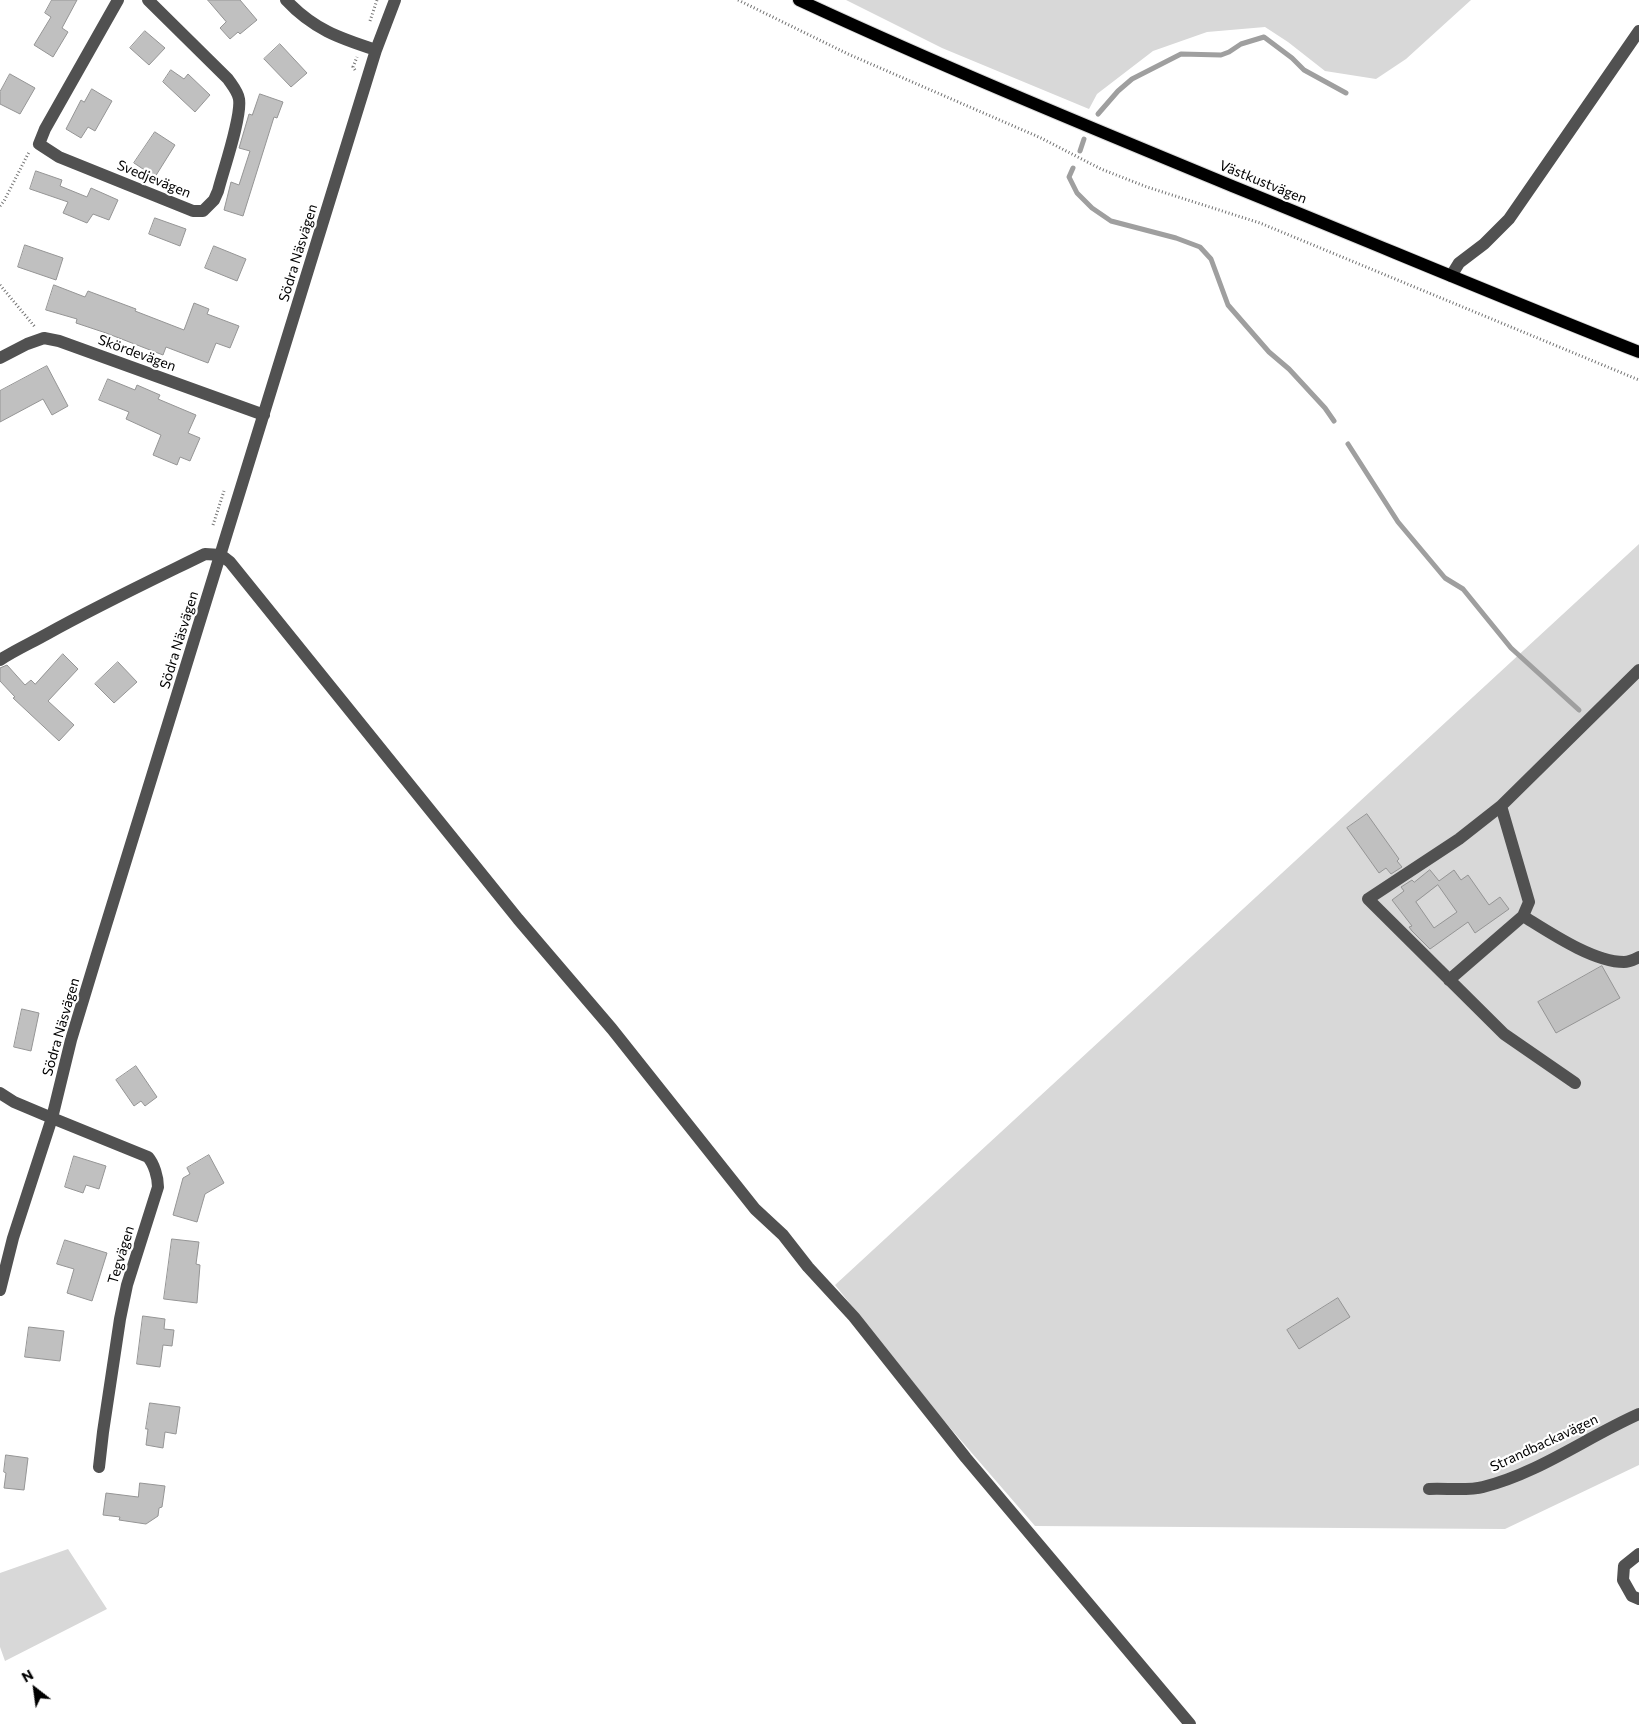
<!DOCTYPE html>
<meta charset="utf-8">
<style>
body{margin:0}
#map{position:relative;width:1639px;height:1724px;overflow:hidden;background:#fff;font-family:Commissioner,sans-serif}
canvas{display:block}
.north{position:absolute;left:10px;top:1664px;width:50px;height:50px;-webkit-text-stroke:4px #fff;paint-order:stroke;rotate:330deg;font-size:14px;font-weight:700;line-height:20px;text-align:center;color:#000}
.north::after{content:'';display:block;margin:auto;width:18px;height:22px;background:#000;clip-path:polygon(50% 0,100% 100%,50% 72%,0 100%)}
</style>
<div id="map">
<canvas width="1639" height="1724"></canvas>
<div class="north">N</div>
</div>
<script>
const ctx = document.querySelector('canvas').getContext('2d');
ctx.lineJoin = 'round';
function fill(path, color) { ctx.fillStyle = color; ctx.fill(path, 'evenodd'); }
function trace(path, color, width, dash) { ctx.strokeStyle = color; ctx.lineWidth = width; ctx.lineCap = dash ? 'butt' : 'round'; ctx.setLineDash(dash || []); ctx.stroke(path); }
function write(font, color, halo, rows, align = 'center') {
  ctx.font = font + ' Commissioner,sans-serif'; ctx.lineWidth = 4.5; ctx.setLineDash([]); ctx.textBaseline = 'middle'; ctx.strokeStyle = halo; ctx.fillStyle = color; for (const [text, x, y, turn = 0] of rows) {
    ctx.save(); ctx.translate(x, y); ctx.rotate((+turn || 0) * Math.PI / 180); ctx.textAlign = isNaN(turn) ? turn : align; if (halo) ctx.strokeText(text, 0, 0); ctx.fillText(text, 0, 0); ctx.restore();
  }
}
fill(new Path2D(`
 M846,0H1471L1406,59L1376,79L1325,71L1288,42L1265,27L1207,32L1153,51L1097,94L1089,109L942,48Z
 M1639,544V1465L1505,1529L1035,1526L945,1422L835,1285Z
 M68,1549L107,1609L5,1661L0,1647V1573Z`), '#d8d8d8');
trace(new Path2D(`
 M1098,114L1118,91L1132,79L1181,54L1221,55L1229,52L1241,44L1264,37L1292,58L1304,70L1346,93
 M1080,151L1084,139
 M1073,168L1069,177L1077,193L1092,208L1111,221L1176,238L1200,247L1211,259L1228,305L1269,352L1289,369L1325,408L1334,421
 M1348,444L1398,522L1445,578L1463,589L1511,648L1579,710`), '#9f9f9f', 5);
const building = new Path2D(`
 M52,0H77L62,28L68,32L53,57L34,45L51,17L45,13Z
 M208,0H240L257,20L240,34L238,32L230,39L220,28L226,22Z
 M145,31L165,48L149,65L130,48Z
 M280,44L307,73L291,87L264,59Z
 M171,70L184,79L188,74L210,95L195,112L163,82Z
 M10,74L35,88L20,114L0,104V92Z
 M92,89L112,101L95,131L88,127L81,138L66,129L81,100L84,102Z
 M260,94L283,102L277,118L274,117L243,216L224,210L231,182L239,185L250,151L239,148L249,114L252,115Z
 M155,132L175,145L155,177L134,163Z
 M36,171L62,180L60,186L87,197L91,188L118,200L109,220L93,214L87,223L63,213L68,202L30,189Z
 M155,218L186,229L180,246L149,234Z
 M25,245L63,258L56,280L18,267Z
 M214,246L246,259L237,281L205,268Z
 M54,285L85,297L88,291L136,309L135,311L184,330L194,303L209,309L207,314L239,326L230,348L216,343L208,363L166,347L163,355L106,333L76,323L77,319L46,310Z
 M47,366L68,406L52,415L43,399L0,422V391Z
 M108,379L135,390L137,385L160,395L158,399L196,415L188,433L200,438L190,461L180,457L177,465L153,455L161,435L126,419L129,412L99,400Z
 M63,654L78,669L48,701L74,725L59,741L13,698L15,697L0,681V668L7,665L25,685L31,680L35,684Z
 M118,662L137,682L114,703L95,684Z
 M1367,814L1399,859L1397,861L1402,867L1391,874L1386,868L1379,873L1347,828Z
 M1430,870L1439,881L1454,870L1461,880L1468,875L1489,905L1500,897L1509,909L1475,933L1468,922L1430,949L1412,931L1409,927L1412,926L1392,900L1404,891L1401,887L1412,880L1414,882ZM1438,885L1457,912L1434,928L1416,902Z
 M1602,966L1620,998L1556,1033L1538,1002Z
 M22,1009L39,1013L31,1051L14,1047Z
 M136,1066L157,1097L145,1106L141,1101L134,1106L116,1080Z
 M209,1155L224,1183L205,1194L197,1222L173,1215L183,1178L190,1174L187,1168Z
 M74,1156L106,1166L99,1189L86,1185L83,1193L65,1187Z
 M172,1239L199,1242L196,1264L200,1265L197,1303L164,1299Z
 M65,1240L107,1253L92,1301L67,1293L74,1269L57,1264Z
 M1338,1298L1350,1317L1299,1349L1287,1330Z
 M143,1316L165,1319L164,1329L174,1330L172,1346L163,1345L160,1367L137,1364Z
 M29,1327L64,1331L60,1361L25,1357Z
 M150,1403L180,1407L176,1434L165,1432L163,1448L146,1445L148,1429H146Z
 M6,1455L28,1458L24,1490L4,1488L6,1473L4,1472Z
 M140,1483L165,1486L162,1507L159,1508L158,1516L146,1524L119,1520L120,1517L103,1515L106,1493L138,1497Z`);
fill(building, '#c0c0c0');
trace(building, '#959595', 1);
const major = new Path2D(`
 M799,0C941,66 1087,126 1232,186C1368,241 1502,298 1639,352`);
trace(major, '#dbdbdb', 14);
trace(new Path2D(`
 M738,0L848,54L1041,138L1101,169L1147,187L1260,223L1639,380
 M370,21L377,0
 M355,70L353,67L357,57
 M0,206L4,201L29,152
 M0,285L35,327
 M213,525L224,491`), '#737373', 3, [1, 2.5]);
trace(new Path2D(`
 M118,0L45,129L39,144L59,157L193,211H203L214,200L218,191C223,171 242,117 239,99C238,92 232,85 228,79L148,0
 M286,0C313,29 339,38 376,50
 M1451,276L1459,263L1484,244L1509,219L1639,31
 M0,358L27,344L44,338L59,341L264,415
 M0,660C15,650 31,643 47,634C99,605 152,580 205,554L221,555L230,562L518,919L612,1029L755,1209L783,1235L808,1267L854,1317L966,1458L1190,1724
 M1523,916C1549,932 1593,962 1624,962C1629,962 1635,959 1639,957
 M1449,980L1523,916L1529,902L1501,806
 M1575,1083L1504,1034L1368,899L1459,839L1501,806L1639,670
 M0,1093L14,1102L52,1118L148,1157C154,1164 158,1177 158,1187L127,1285L120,1319L103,1432L99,1467
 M0,1290L13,1238L52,1118L71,1040L98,951L376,50L395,0
 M1429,1489C1444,1488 1469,1491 1483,1487C1539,1473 1587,1437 1639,1414
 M1639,1554L1624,1566L1623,1580L1632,1596L1639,1599`), '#515151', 12);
trace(major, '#000', 12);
write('14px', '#000', '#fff', [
 ["Svedjevägen",154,179,22],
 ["Västkustvägen",1263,182,22],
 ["Södra Näsvägen",298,253,-73],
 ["Skördevägen",137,353,20],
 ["Södra Näsvägen",179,640,-73],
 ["Södra Näsvägen",61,1027,-74],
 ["Tegvägen",121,1255,-73],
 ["Strandbackavägen",1544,1443,-25]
]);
</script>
